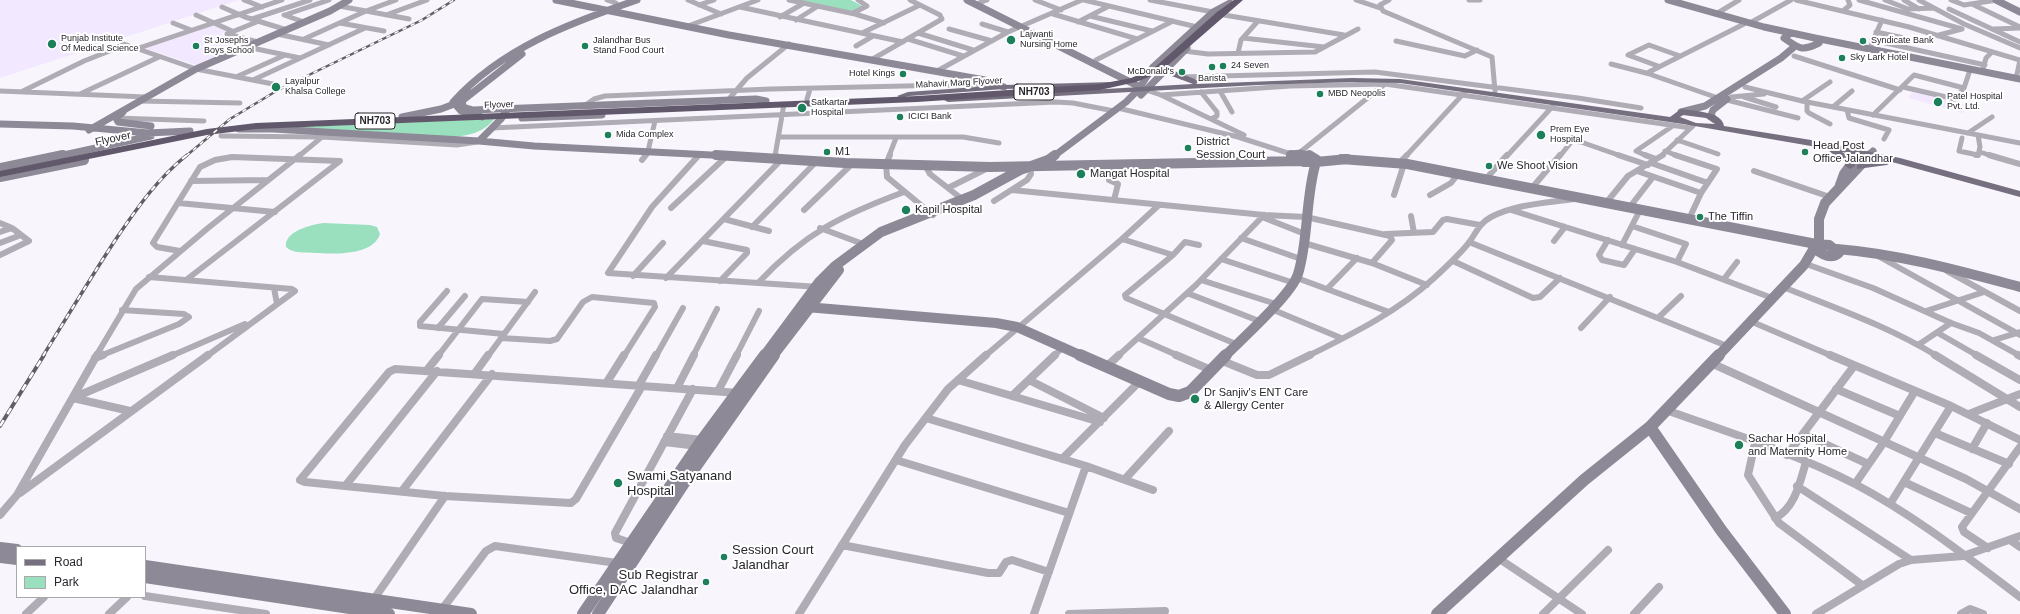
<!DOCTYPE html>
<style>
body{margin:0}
#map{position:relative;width:2020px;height:614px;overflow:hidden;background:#f8f5fd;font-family:Arial,sans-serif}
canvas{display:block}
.legend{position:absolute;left:16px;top:546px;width:130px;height:52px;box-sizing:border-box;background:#fff;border:1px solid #a9a8ab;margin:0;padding:5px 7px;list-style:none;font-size:12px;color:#28252d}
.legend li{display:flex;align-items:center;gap:8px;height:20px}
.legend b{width:20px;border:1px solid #a9a8ab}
</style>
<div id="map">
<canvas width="2020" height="614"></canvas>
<ul class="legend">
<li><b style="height:5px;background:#766f7f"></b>Road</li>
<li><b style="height:11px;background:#9ae0be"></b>Park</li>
</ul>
</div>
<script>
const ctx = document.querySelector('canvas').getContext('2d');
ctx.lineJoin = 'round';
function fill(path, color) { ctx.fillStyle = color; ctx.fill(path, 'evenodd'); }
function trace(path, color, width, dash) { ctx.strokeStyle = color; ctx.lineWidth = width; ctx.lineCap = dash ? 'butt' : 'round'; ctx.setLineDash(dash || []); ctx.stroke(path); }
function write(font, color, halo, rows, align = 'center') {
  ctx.font = font + ' Arial,sans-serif'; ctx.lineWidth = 4; ctx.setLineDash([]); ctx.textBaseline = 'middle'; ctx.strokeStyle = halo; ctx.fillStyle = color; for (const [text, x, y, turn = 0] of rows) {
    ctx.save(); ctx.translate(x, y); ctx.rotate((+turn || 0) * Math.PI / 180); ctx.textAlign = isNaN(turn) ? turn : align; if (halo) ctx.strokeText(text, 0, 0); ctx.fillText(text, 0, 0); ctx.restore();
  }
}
fill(new Path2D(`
 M0,0H239L0,78Z
 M211,25L228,31L220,34L247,44L196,65L144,48Z
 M1913,91L1967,105L1963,113L1908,98Z`), '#f2e8ff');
fill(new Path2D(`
 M798,0H851L864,7L855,12Z
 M494,119C484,133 467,136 451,137L276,128Z
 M323,223L370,225L377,227L380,234C373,256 334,254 315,253C306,252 293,254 286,247C284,231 311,225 323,223Z`), '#9ae0be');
trace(new Path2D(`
 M244,0L262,7
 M607,0L616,3
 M688,0L721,14
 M789,0L855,14L884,23
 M1035,0L1061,10
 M1084,0L1197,27
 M1150,0L1213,12
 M1356,0L1380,8
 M1389,0L1380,5L1383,11L1492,57L1495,91
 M1469,0H1480
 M1796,0L1909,27L2020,60
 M1859,0L1962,29
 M1885,0L1908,9L1934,8
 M1904,0L1919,9
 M1919,0L1964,24L2020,48
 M1951,0L1964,5L1997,0
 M979,3L987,0
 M1972,4L2020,27
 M699,5L714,0
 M339,6L409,19
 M222,7L245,17L287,30
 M740,7L903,42
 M1949,9L2020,42
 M1843,11L1850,5L1848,0
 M853,13L867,6L858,0
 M1053,14L1137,39
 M1716,14L1739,0
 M196,15L232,31
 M284,15L304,22
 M285,15L329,0
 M386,15L427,0
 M1224,15L1344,35
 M1090,16L1152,31
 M780,17L804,3
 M252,19L310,0
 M796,20L818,6
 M1078,22L1109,6
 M173,23L191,30
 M340,23L384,31
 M1750,23L1791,0
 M982,24L1008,32
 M688,26L758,0
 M949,29L992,41
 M1994,29L2020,28
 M1876,32L1904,38
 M862,33L920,5
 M918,33L973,50
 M227,34L259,21
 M227,34L258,42
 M277,34L329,45
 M1939,35L1962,29
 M1243,38L1324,47
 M304,39L366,11L396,0
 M908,39L963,56
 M1872,40L1985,65
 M1396,41L1465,56L1477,50
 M118,42L196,69L273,84
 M856,46L873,36
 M247,47L300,58
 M136,49L282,0
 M1869,50L1882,20
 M1184,51L1208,54L1315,52L1358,29
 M1238,53L1241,40L1258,21
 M1794,56L1900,90
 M871,60L942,19L940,15L910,0
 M1096,60L1173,21
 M1611,64L1650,74
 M1658,66L1628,55L1649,45L1680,56
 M1983,69L1986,58L1992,52
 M937,71L1008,32L1082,0
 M236,77L285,55
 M1181,77L1375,72L1578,98L1641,108
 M2016,79L2020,60
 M253,80L365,28
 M1745,87L1802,101L2020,143
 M1903,87L1955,99L1964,88L1970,70
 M1146,90L1161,95L1244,135
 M0,91L146,97
 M1220,91L1232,112
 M21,92L84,61L125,45
 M1201,92L1217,112V116L1211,119
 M80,94L159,57
 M1161,95L1290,86L1385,84L1691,128
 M1731,97L1764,94
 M1744,97L1776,107
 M1718,98L1652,75L1649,72L1744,24
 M807,99L810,89
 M728,100L747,78L789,44
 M1727,100L1798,118
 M139,101L240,103
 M1802,101L1830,82
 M1807,102V111L1809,113L1830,124
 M584,106L594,99L605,96L771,89L994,84
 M1833,107L1852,91
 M1118,108L1238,137L1291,154
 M1847,110L1849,118L1889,130L1884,139
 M1873,115L1914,75L1964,88
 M116,118L204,121
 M492,128L1056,102L1073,103L1114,111
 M1968,133L1992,117
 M221,136L322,137L457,145L477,142
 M779,137H963L999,143
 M1962,138L1959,151L1978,155L1980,147L1978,135
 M1677,140L1718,154
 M1665,151L1678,156
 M1980,152L1992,156
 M1299,153L1385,84V82
 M299,156L322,137
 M645,156L648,151L655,121
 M699,156L700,154
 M775,156L784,104
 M889,156L896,138
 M1406,156L1465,92
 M1507,156L1553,106
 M1560,156L1572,141L1581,142L1621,156
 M1647,156L1636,151L1674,125
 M1661,156L1693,126`), '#b0acb5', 5);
trace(new Path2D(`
 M699,155L652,207L608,273L819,287
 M890,155L886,164L887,177L933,215
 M1618,155L1648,165
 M1645,155L1656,159
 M1675,155L1717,169L1701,193L1689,219
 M1976,155H1978
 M1989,155L2020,164
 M775,158L776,155
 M642,160L646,155
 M1399,163L1407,155
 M1651,163L1708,183
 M925,165L930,174L962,199
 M1113,165L1109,180L1118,184L1114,200
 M1637,171L1701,193
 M1754,171L1830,197
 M1485,180L1507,155
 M191,181L268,180
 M948,188L990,167
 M1531,189L1560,155
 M1012,190L1264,215L1306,217L1390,236L1392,240L1372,263
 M1394,195L1404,164
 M1430,195L1451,183L1458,174
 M994,201L1027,180L1031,174L1030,166
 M178,203L275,212
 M1606,203L1628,176L1663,155
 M671,208L728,155
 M1629,208L1653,177
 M804,210L853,163
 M1511,210L1677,262L1772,298
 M1411,216L1414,233
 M1262,217L1305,234
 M724,219L769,231
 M0,223L12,228L29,241L0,255
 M1632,226L1686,244L1677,262
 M752,227L817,161
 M820,228L863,244
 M0,232L12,228
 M1386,234L1433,232L1443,220L1447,219L1480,225
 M1241,238L1301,259
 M1122,239L1173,255L1125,295L1126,298L1236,344
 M1608,240L1599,255L1602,260L1624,265L1635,249
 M703,241L747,250V253L720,281
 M1554,241L1565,227
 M1469,242L1727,346
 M0,243L21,235
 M1304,243L1372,263L1427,285
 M1622,245L1640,210
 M180,251L157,247L153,243L200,167L215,160L232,157L340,161L186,280
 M1173,255L1185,242L1199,245
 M1878,256L2020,335
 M1221,259L1294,283
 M1453,261L1533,298L1540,297L1560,278
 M1806,264L1873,288L1951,323L1979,333L2020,356
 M1947,271L2020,311
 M633,276L663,243
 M149,277L292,289L295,291L207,356
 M666,278L782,159
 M1297,278L1389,312
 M1724,279L1737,262
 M1201,280L1276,304
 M759,282C805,233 842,215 904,192
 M1783,287C1835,308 1888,326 1937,356
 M274,288L277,304
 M1327,289L1357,258
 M447,291L420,322V326L504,334
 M1187,293L1259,321
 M1271,309L1341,338
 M1926,311L1984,292
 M1659,317L1681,296
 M1750,321L1832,356
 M438,328L465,296
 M1581,328L1610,297
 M1938,333L1978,356
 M501,338L550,341L557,339L583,302L592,297L654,303L655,307L624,356
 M1138,338L1179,356
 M1994,340L2020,332
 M1918,345L1951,323
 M96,356L136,289L208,228L300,155
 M100,356L179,324L189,317L184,314L122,310
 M171,356L245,324
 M438,356L482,299L528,302
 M488,356L535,292
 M656,356L683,308
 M693,356L717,309
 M736,356L759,311
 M985,356L1122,239L1159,205
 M1054,356L1064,346
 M1118,356L1196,285L1264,215
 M1308,356C1352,334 1397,312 1433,279C1445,268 1457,257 1467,245C1476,234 1478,224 1491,217C1516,204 1546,203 1574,199`), '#b0acb5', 6);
trace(new Path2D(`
 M1176,355L1211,370
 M1830,355L1951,406L2020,440
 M1935,355L2020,407
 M1976,355L2020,380
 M2018,355L2020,356
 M95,358L103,355
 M1220,360L1257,375H1269L1310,355
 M1711,363L1966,479L2020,509
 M1107,366L1119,355
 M395,369L642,386L576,499L571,503L445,496L305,482L300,480L389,372Z
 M427,370L439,355
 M475,373L488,355
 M958,380L1100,422
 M1029,380L1104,418
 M607,382L624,355
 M639,385L656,355
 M642,386L739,393
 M677,388L694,355
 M1836,389L1900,416
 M718,391L737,355
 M1012,396L1055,355
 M73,398L173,355
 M73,398L130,411
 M1666,410C1730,433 1795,453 1855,484C1914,515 1967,557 2020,597
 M1969,414L2020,394
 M926,418L1086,466L1153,490
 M1935,433L2009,464
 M1803,434L1868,464
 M667,436L702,440
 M664,442L698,446
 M1755,443L1748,475L1779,523L1862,585
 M1972,449L1987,423
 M1787,455L1854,366
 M1062,459L1140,381
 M896,460L1069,513
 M1125,479L1169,431
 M1904,482L1971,513
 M1855,484L1884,442L1915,391
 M346,485L437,371
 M1797,486L1911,560
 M402,491L492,374
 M20,493L208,355
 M1890,504L1951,406
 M0,515L17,495L97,355
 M1775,518C1795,508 1800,482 1806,462
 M2010,540L2020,547
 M631,543L616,538L615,533L693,389
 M842,545L988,573H999L1006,562L1012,560L1049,572
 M1988,548L1964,532L1962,527L2020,447
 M1498,558L1582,614
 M145,596L266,614
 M374,599L445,496
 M440,612L486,551L495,546L617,563
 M26,614L44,597
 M109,614L127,597
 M799,614L905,445L948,389L986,355
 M1034,614L1086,466
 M1069,614L1165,611
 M1543,614L1608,550
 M1634,614L1659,587
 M1816,614L1899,564L1911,560L1963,556L2020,536
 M1961,614L1970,609L1983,614`), '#b0acb5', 8);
trace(new Path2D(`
 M556,0L729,35L985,80L1004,87
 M967,0L1146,90
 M1668,0L1764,27L1815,38L1819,43C1801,52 1799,48 1784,38L1791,33
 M1996,0L2020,12
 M1815,38L2020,79
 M468,91L462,98L463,107L473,110L756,99L766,101
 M1141,95L1187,48
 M507,110L501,119L479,141L534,146L731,156
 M123,112L116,118L118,122L151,126
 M1681,112L1705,106L1781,58L1794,47
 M402,117L441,109L462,101L522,54
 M482,117L461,111L453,102C502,48 570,23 637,0
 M522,118L602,115
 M1714,119L1711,115L1713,110L1727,99
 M0,124L73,126L148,133L190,131
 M239,129H273L479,141
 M89,130L196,69L330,11L349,0
 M59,156L151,136
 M1054,156L1126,102L1138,90L1153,67L1213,12L1230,3
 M1291,156V154L1301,153L1311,156
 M1857,156L1862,149
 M1869,156L1873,151`), '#8e8996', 7);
trace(new Path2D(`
 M716,155L845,163L990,167L1300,161
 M1291,155V158L1304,162H1316
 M1309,155L1317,160L1316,162
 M1341,159L1407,164L1816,244
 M1316,162L1348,159
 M0,168L63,155
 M0,177L84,160
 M1840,185L1844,174L1858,155
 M1816,244L1829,245L1839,253C1831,260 1821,254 1814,248Z
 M1819,244V219L1825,203L1870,155
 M1837,249C1899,254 1960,271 2020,287
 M806,307L996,323L1017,327L1082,356
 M764,356L819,282L835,266L881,232L974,195L1020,170L1048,160L1055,155
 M773,356L839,270
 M1225,356C1242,339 1292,294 1298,274C1309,238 1305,198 1316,162
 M1718,356L1804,265L1814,248`), '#8e8996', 10);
trace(new Path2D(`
 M1080,355L1169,394L1179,396L1190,392L1226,355
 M1650,427L1721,530L1785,614
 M0,548L17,550
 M0,557L17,559
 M145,566L471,614
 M145,577L389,614
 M583,614L702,440L765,355
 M598,614L684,483L774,355
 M1437,614L1584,480L1650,427L1719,355`), '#8e8996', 12);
fill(new Path2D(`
 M1161,68H1167L1197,80L1198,82L1196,84L1352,78L1400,79L1670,117L1681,109C1693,111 1722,111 1724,126L1811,140L1900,158L2020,191V197L1892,162L1887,165L1857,169V165L1868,161L1881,160L1842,152L1855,161V166L1850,169L1845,166V162L1830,152L1829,149L1811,146L1683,124L1400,83L1352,82L1258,85L948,102L944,100L948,98L1193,84L1161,72ZM1683,115L1706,118L1715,124L1696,123L1680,117Z
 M1113,82H1116V86L1004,89L909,96L901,98L897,96L908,92L1004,85Z`), '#766f7f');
fill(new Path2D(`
 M1234,0H1243L1159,73L1136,82L1100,90L917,102L256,129L207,135L0,177V171L207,129L256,123L917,96L1100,84L1131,78L1153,69L1217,12Z`), '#61596b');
const railFar2 = new Path2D(`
 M186,156L230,119L278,90L422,20L454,0`);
const railFar1 = new Path2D(`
 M43,356C67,317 91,277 116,239C137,208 158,178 187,155`);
const rail = new Path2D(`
 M0,426L44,355`);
trace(railFar2, '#615e66', 2.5);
trace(railFar1, '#615e66', 3.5);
trace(rail, '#615e66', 4);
trace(railFar2, '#fff', 1.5, [4.5]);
trace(railFar1, '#fff', 2, [5.5]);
trace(rail, '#fff', 2.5, [7]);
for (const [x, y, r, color] of [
 [1011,40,5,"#1c815b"],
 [1863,41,4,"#1c815b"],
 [52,44,5,"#1c815b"],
 [196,46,4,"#1c815b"],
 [585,46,4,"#1c815b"],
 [1842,58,4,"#1c815b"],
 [1223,66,4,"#1c815b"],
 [1212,67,4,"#1c815b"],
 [1182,72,4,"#1c815b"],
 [903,74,4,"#1c815b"],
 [276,87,5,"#1c815b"],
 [1320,94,4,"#1c815b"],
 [1938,102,5,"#1c815b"],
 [802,108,5,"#1c815b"],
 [900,117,4,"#1c815b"],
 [608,135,4,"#1c815b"],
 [1541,135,5,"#1c815b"],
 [1188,148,4,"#1c815b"],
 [827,152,4,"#1c815b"],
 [1805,152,4,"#1c815b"],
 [1489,166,4,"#1c815b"],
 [1081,174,5,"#1c815b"],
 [906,210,5,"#1c815b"],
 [1700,217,4,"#1c815b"],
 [1195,399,5,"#1c815b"],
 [1739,445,5,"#1c815b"],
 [618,483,5,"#1c815b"],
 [724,557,4,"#1c815b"],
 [706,582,4,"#1c815b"]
]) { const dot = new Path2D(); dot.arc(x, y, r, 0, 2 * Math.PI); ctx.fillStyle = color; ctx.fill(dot); trace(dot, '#fff', 1.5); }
write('9px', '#28252d', '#fff', [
 ["Lajwanti",1020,35],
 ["Nursing Home",1020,45],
 ["Punjab Institute",61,39],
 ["Of Medical Science",61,49],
 ["St Josephs",204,41],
 ["Boys School",204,51],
 ["Jalandhar Bus",593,41],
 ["Stand Food Court",593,51],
 ["Syndicate Bank",1871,41],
 ["Sky Lark Hotel",1850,58],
 ["24 Seven",1231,66],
 ["McDonald's",1174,72,"right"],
 ["Hotel Kings",895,74,"right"],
 ["Barista",1212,79,"center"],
 ["Layalpur",285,82],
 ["Khalsa College",285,92],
 ["MBD Neopolis",1328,94],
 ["Patel Hospital",1947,97],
 ["Pvt. Ltd.",1947,107],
 ["Satkartar",811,103],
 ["Hospital",811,113],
 ["ICICI Bank",908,117],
 ["Prem Eye",1550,130],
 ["Hospital",1550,140],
 ["Mida Complex",616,135]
], 'left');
write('9px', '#28252d', '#fff', [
 ["Mahavir Marg Flyover",959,83,-3],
 ["Flyover",499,105,-2]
]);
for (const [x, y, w] of [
 [1034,92,40],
 [375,121,40]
]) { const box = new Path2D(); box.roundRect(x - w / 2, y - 8, w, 16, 3); ctx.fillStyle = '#fff'; ctx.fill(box); trace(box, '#28252d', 1); }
write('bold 10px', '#28252d', null, [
 ["NH703",1034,92],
 ["NH703",375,121]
]);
write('11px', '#28252d', '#fff', [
 ["Flyover",113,139,-12]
]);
write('11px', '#28252d', '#fff', [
 ["District",1196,142],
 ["Session Court",1196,155],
 ["Head Post",1813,146],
 ["Office Jalandhar",1813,159],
 ["M1",835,152],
 ["We Shoot Vision",1497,166],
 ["Mangat Hospital",1090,174],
 ["Kapil Hospital",915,210],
 ["The Tiffin",1708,217],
 ["Dr Sanjiv's ENT Care",1204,393],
 ["& Allergy Center",1204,406],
 ["Sachar Hospital",1748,439],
 ["and Maternity Home",1748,452]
], 'left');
write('13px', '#28252d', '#fff', [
 ["Swami Satyanand",627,476],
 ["Hospital",627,491],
 ["Session Court",732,550],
 ["Jalandhar",732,565],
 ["Sub Registrar",698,575,"right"],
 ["Office, DAC Jalandhar",698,590,"right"]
], 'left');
</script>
